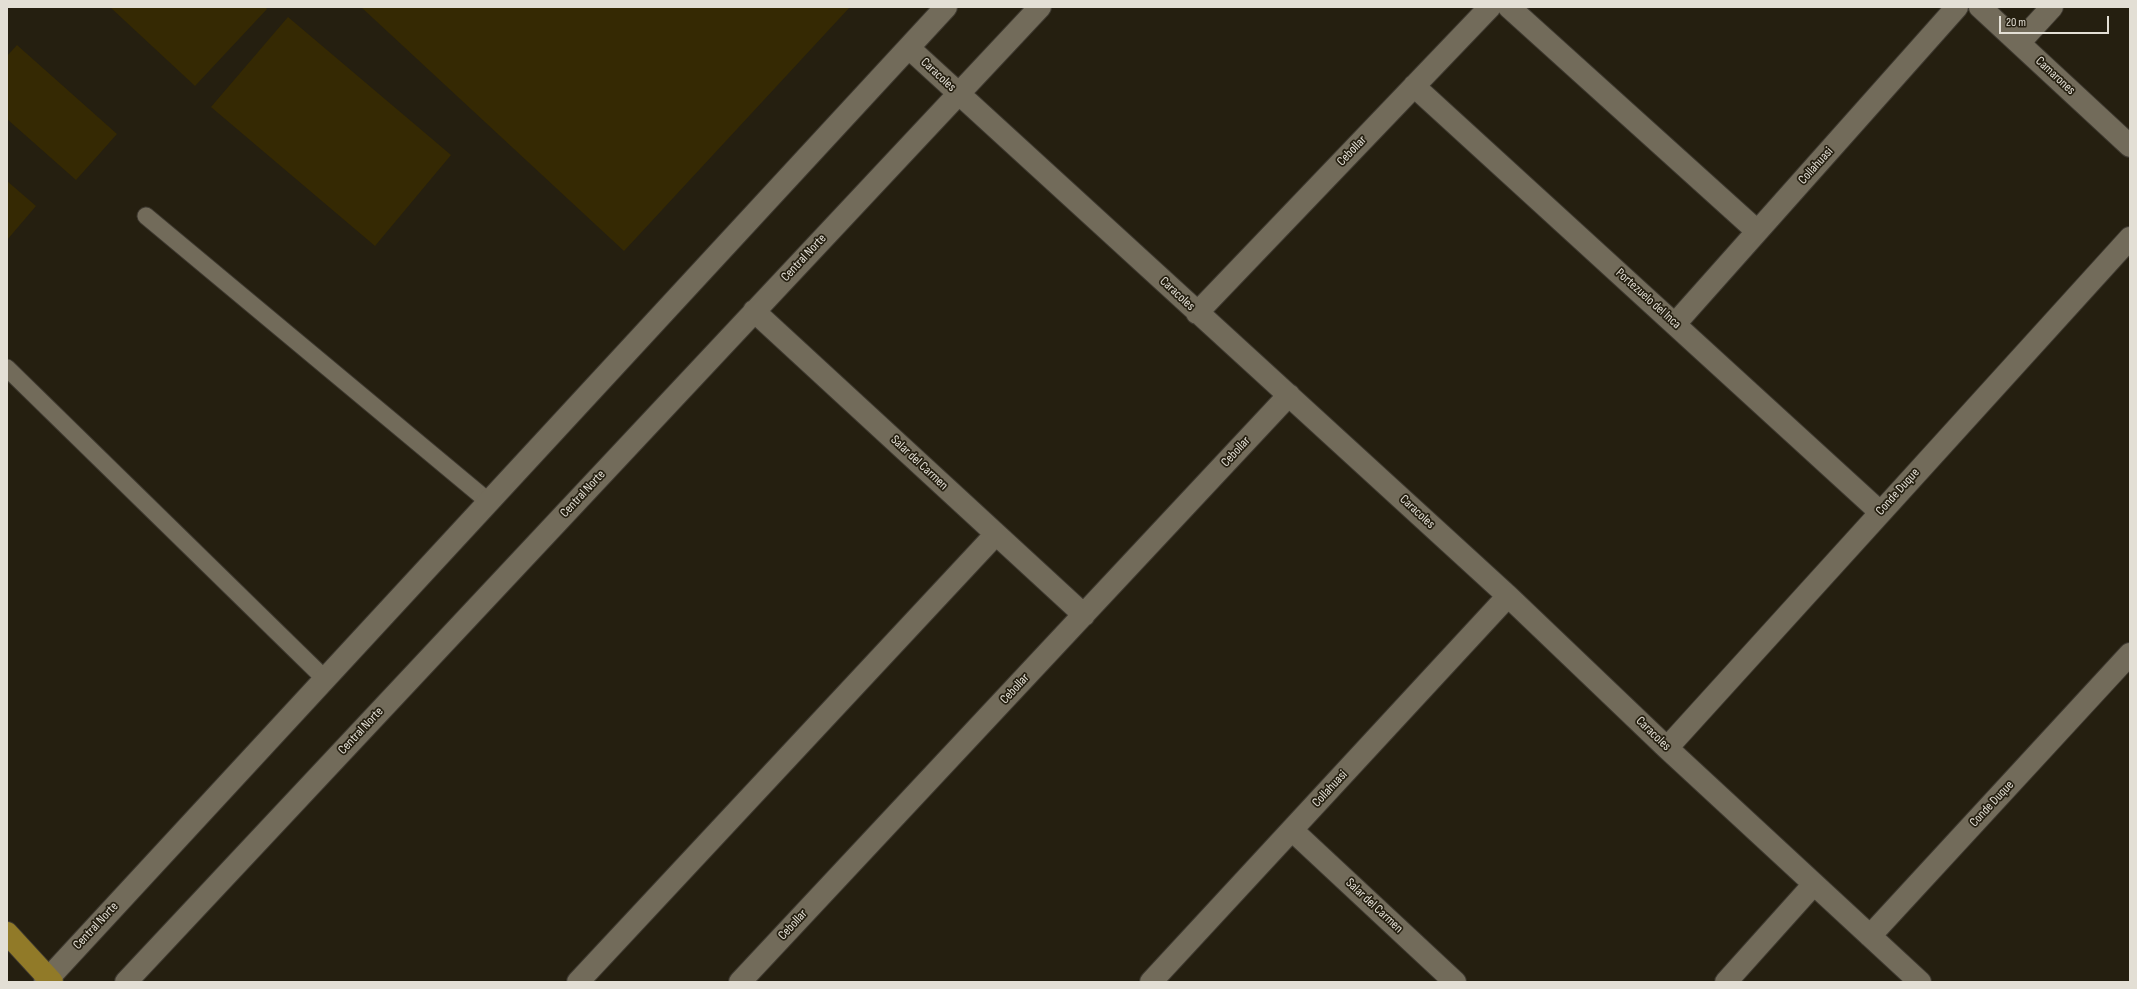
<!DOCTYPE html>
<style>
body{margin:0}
#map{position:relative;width:2137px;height:989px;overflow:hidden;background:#251f10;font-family:"Sofia Sans Condensed",sans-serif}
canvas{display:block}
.frame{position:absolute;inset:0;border:8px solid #e3dfd5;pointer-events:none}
.scale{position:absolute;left:1999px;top:16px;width:110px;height:18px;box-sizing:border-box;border:2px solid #e3dfd5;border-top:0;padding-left:5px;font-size:12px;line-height:14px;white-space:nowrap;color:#e3dfd5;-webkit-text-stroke:3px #251f10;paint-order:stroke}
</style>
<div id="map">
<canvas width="2137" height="989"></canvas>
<div class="frame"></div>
<div class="scale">20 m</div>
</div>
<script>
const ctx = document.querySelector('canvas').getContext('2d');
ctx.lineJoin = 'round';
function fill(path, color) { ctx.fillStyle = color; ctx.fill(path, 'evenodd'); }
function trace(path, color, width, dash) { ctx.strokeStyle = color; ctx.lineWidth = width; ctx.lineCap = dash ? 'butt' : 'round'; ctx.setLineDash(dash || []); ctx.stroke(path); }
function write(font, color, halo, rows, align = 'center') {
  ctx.font = font + ' "Sofia Sans Condensed",sans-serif'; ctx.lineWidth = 3.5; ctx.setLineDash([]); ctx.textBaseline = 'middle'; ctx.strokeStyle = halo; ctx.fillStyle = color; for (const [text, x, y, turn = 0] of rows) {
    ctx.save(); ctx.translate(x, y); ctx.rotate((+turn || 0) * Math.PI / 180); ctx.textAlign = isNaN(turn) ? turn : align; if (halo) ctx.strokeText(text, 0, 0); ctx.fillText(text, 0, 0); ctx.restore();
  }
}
fill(new Path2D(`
 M110,7H265L267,9L195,86Z
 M361,7H850L624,251Z
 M288,17L451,155L375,246L211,107Z
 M17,45L117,134L76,180L7,119V56Z
 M7,181L36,206L7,240Z`), '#352903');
const service = new Path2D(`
 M146,216L489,502
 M7,368L325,679`);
const minor = new Path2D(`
 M1509,7L1757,231
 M1980,7L2130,146
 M2019,43L2052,7
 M909,48L1508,596L1667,748L1920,982
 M1414,86L1880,512
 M754,311L1084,615
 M1197,313L1490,7
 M1675,324L1957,7
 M1667,748L2130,238
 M1292,830L1455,982
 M1870,936L2130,654
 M45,982L946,7
 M126,982L1040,7
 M578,982L996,534
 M740,982L1289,395
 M1151,982L1508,596
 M1726,982L1814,884`);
const primary = new Path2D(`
 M7,933L52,982`);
trace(service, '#3d382f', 19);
trace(minor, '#3d382f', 24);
trace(primary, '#3d382f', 24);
trace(service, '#726b5a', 17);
trace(minor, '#726b5a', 22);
trace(primary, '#917a28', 22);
write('13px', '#e3dfd5', '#251f10', [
 ["Caracoles",938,75,43],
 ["Camarones",2055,76,43],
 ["Cebollar",1352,151,-46],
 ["Collahuasi",1816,166,-48],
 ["Central Norte",804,258,-47],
 ["Caracoles",1177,294,43],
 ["Portezuelo del Inca",1648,299,42],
 ["Cebollar",1236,452,-47],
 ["Salar del Carmen",919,463,43],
 ["Conde Duque",1898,492,-48],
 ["Central Norte",583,494,-47],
 ["Caracoles",1417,512,43],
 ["Cebollar",1015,689,-47],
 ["Central Norte",361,731,-47],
 ["Caracoles",1653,734,44],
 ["Collahuasi",1330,789,-47],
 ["Conde Duque",1992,804,-47],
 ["Salar del Carmen",1374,906,43],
 ["Cebollar",793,925,-47],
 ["Central Norte",96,926,-47]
]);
</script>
